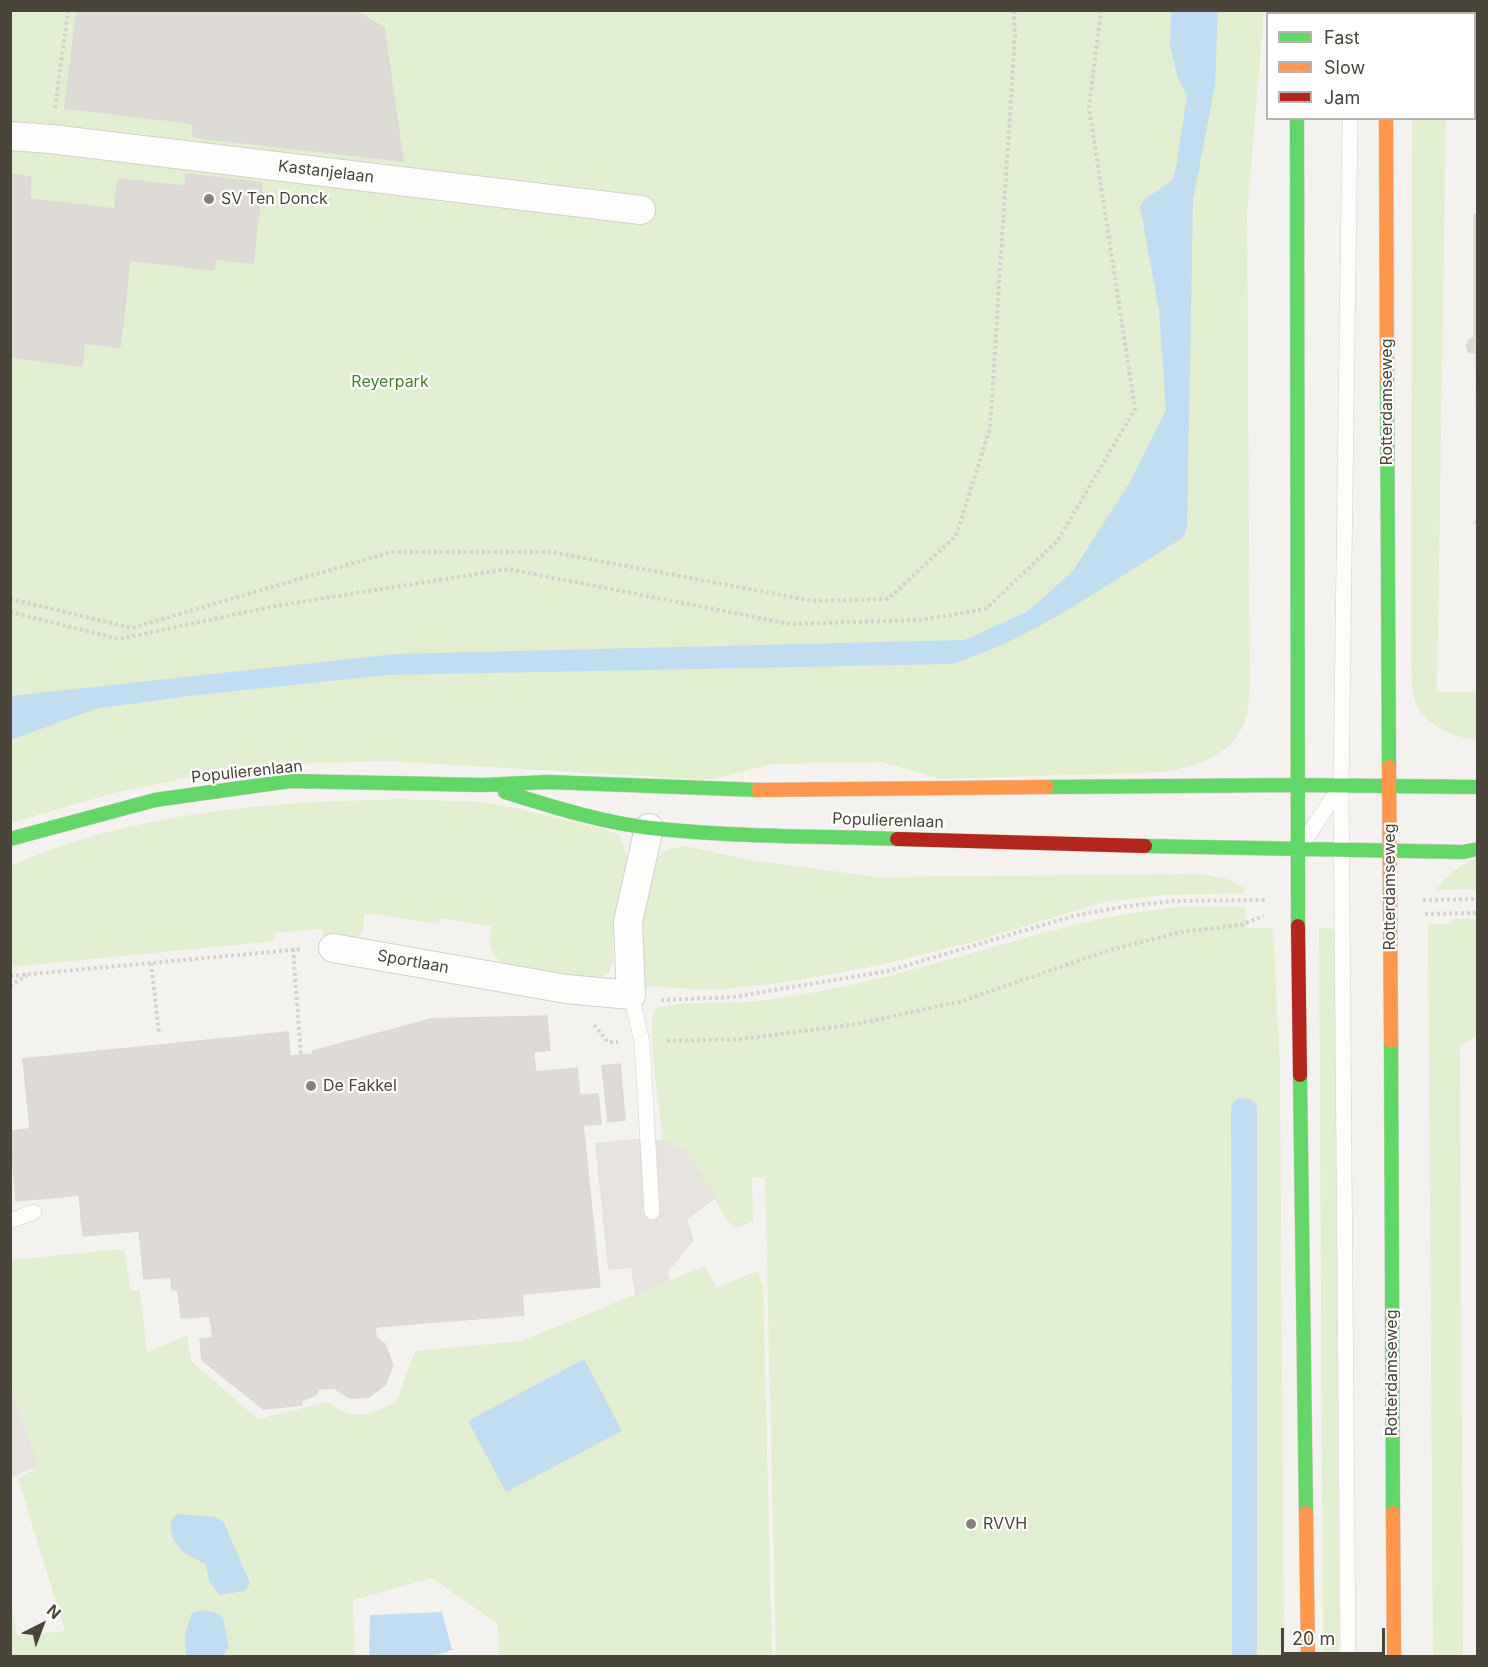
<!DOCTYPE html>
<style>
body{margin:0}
#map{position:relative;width:1488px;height:1667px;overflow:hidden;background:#f4f2ee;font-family:Inter,sans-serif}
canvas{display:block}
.frame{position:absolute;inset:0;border:12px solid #4b4439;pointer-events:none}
.legend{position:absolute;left:1266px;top:12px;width:210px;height:108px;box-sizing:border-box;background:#fff;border:2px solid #b7b4b0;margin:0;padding:8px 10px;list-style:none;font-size:18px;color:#4b4439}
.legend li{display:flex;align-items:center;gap:12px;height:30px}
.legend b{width:30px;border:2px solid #b7b4b0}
.north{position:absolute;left:12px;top:1595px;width:60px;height:60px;-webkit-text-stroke:4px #fff;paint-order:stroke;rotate:42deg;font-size:16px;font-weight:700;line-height:24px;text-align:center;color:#4b4439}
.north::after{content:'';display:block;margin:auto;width:21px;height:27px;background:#4b4439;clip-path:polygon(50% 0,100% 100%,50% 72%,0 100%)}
.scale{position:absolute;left:1281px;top:1628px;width:104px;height:27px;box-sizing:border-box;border:3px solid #4b4439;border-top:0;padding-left:8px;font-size:18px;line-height:21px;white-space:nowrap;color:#4b4439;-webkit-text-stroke:4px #fff;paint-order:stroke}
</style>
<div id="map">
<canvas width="1488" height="1667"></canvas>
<div class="frame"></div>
<ul class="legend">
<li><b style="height:8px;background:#63d668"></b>Fast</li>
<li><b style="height:8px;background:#ff974d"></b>Slow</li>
<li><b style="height:8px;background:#b3261e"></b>Jam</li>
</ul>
<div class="north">N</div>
<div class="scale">20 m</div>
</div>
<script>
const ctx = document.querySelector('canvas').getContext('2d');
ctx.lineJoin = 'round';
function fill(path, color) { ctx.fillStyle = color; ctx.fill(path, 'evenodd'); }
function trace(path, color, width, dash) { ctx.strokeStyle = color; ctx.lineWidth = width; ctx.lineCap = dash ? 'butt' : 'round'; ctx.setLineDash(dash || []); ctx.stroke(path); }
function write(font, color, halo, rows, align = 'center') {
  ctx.font = font + ' Inter,sans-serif'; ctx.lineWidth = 4.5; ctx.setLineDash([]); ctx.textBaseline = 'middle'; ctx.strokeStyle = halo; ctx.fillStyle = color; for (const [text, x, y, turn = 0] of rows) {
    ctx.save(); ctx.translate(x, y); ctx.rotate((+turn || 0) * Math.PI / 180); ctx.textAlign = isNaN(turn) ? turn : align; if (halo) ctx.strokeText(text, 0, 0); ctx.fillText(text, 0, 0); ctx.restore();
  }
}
fill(new Path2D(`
 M10,11H1264L1247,216L1250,690C1248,700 1248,713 1244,723C1231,757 1196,766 1164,772L941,779L882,762L771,764L710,780L388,761L286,764L191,777L117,792L11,823Z
 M1412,119H1446L1437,692H1477V740C1454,738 1422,724 1414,698C1411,687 1412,673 1411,661Z
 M402,799L481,802L516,808L619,834L628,859L622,878L613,932V963L609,972L596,980L530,971L501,963L493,954L489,942L491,926L441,918L438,924L365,913L362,934L357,938L324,937L322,929L274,933L275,941L11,967L10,866C134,811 269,802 402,799Z
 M684,846L750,860L876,877L1201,874L1228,879L1244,888V893L1165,895L1104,902L973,942L875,966L781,983L714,990L643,986L638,928L653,867L658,857L666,850Z
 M1477,858V889L1436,890C1448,874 1459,865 1477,858Z
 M1181,907H1245L1246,928H1273L1280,1066L1284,1656H1257V1105L1238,1098L1231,1105L1232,1656H776L765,1177H752L753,1221L737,1228L729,1223L685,1149L663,1140C661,1117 646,1025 655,1009C675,1001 722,1003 746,1002C779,999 812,993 845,986C958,963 1065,917 1181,907Z
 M1452,919H1478L1477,1036L1460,1046L1463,1656H1433L1428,924H1451Z
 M1319,927L1335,929L1339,1656H1323Z
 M124,1249L131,1291L140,1290L147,1353L187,1335L191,1361L258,1419L327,1402C355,1422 370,1416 397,1401L415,1351L521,1341L705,1266L716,1288L758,1271L763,1286L772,1656H499L498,1624L432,1578L353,1600L355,1656H11L10,1597L17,1636L65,1631L18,1479L39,1466L11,1386V1260Z`), '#e1eecf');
fill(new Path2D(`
 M634,1139L663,1140L685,1149L717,1198L687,1219L694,1240L668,1272L670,1280L635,1296L631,1268L608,1270L595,1143Z
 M11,1386L39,1466L11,1477H10Z`), '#e6e3df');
fill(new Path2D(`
 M1171,11H1218L1215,85L1193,200L1187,526L1185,535L1178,541C1105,585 1033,639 951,664L388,675L188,696L95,709L11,740V696L396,654L965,640L1028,611L1073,571L1130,482L1166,410L1159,311L1140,206L1145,199L1172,181L1177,162L1187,95L1179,81L1170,47Z
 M1238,1098L1251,1100L1257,1105V1656H1232L1231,1105Z
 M584,1359L622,1431L506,1492L468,1421Z
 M177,1514L215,1517L223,1521L250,1583L245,1591L219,1595L209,1581L206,1564C186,1555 168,1545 171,1520Z
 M201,1610L217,1613L223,1618L229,1648L223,1656H187C183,1642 186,1627 192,1613Z
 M442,1612L452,1650L434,1656H369L370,1615Z`), '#c0ddf1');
const building = new Path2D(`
 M77,10H353L384,28L403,161L194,137L192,123L65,108Z
 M10,174L31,177L29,199L115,209L118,179L185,186L186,174L262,183L253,263L215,259L214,270L130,260L120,347L84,343L82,366L10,357Z
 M1474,215H1478V523H1474L1477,520L1476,353L1469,352L1466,346L1469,340L1474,338Z
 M547,1016L550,1050L533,1052L536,1072L577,1068L600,1287L522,1294L524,1315L375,1327L376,1337L385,1344L393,1365L385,1385L369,1397L350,1398L334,1388L319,1389L316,1395L302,1400V1405L263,1409L202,1360L200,1339L213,1338L210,1316L181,1318L178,1290H172L171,1277L144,1279L139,1231L83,1236L79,1195L16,1201L10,1131L30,1129L23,1059L288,1032L290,1056L313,1054V1051L431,1019Z
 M620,1064L625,1120L608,1122L602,1066Z
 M598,1094L601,1124L584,1125L581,1095Z`);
fill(building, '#dedbd6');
trace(building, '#dcd9d4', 1.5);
const lane = new Path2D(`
 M1353,14V10
 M1304,841L1341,786
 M631,995L642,1042L652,1212
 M10,1221L34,1212
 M1348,1656L1341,786L1350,118`);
const street = new Path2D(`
 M10,136L51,139L641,210
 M333,948L566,989L631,995L628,922L649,828`);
const fast = new Path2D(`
 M1297,118L1298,926
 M1387,382L1389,767
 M1047,787L1298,785L1478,787
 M505,792C550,806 603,823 651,828C732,837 815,836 897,839
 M10,839L155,800L290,781L483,785L548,782L758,790
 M1145,846L1463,852L1478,849
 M1391,1041L1393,1513
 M1300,1075L1306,1513`);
const slow = new Path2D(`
 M1386,118L1387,382
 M1389,767L1391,1041
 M758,790L1047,787
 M1306,1513L1308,1656
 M1393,1513L1394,1656`);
const jam = new Path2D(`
 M1299,10V14
 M1385,14L1386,10
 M897,839L1145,846
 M1298,926L1300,1075`);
trace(lane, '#d2d0cb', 16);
trace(street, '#d2d0cb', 30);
trace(fast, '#d3cfc5', 15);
trace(slow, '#d3cfc5', 15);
trace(jam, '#d3cfc5', 15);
trace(new Path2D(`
 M55,108L68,10
 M10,599L132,628L391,552H552L813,601L888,599L956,536L990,428L1015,35L1014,10
 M10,612L119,639L275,606L508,569L790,624L921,620L986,609L1058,540L1135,409L1089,107L1101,10
 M1423,900L1478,899
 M1425,914L1478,913
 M293,949L301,1055
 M151,963L159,1033
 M10,976L302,949
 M10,986L27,975
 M661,1000L733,997L888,971L1073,916L1127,906L1174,901L1266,900
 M594,1025L608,1042H618
 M667,1041L742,1039L857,1024L962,1001L1110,950L1181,932L1240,925L1264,916`), '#d3d2cc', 4, [3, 3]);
trace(lane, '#fdfdfc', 15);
trace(street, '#fdfdfc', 28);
trace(fast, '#63d668', 14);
trace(slow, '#ff974d', 14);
trace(jam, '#b3261e', 14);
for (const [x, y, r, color] of [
 [209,199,6,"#868178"],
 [311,1086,6,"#868178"],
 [971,1524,6,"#868178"]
]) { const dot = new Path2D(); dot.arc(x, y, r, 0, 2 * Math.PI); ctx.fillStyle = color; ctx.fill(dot); trace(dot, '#fff', 2); }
write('16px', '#4b4439', '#fff', [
 ["Kastanjelaan",326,172,7],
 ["Rotterdamseweg",1387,402,-90],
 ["Populierenlaan",247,772,-6],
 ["Populierenlaan",888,821,2],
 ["Rotterdamseweg",1390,887,-90],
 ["Sportlaan",413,962,10],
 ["Rotterdamseweg",1392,1373,-90]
]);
write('16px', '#4b4439', '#fff', [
 ["SV Ten Donck",221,199],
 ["De Fakkel",323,1086],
 ["RVVH",983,1524]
], 'left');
write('16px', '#4a7f2a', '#fff', [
 ["Reyerpark",390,382]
]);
</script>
